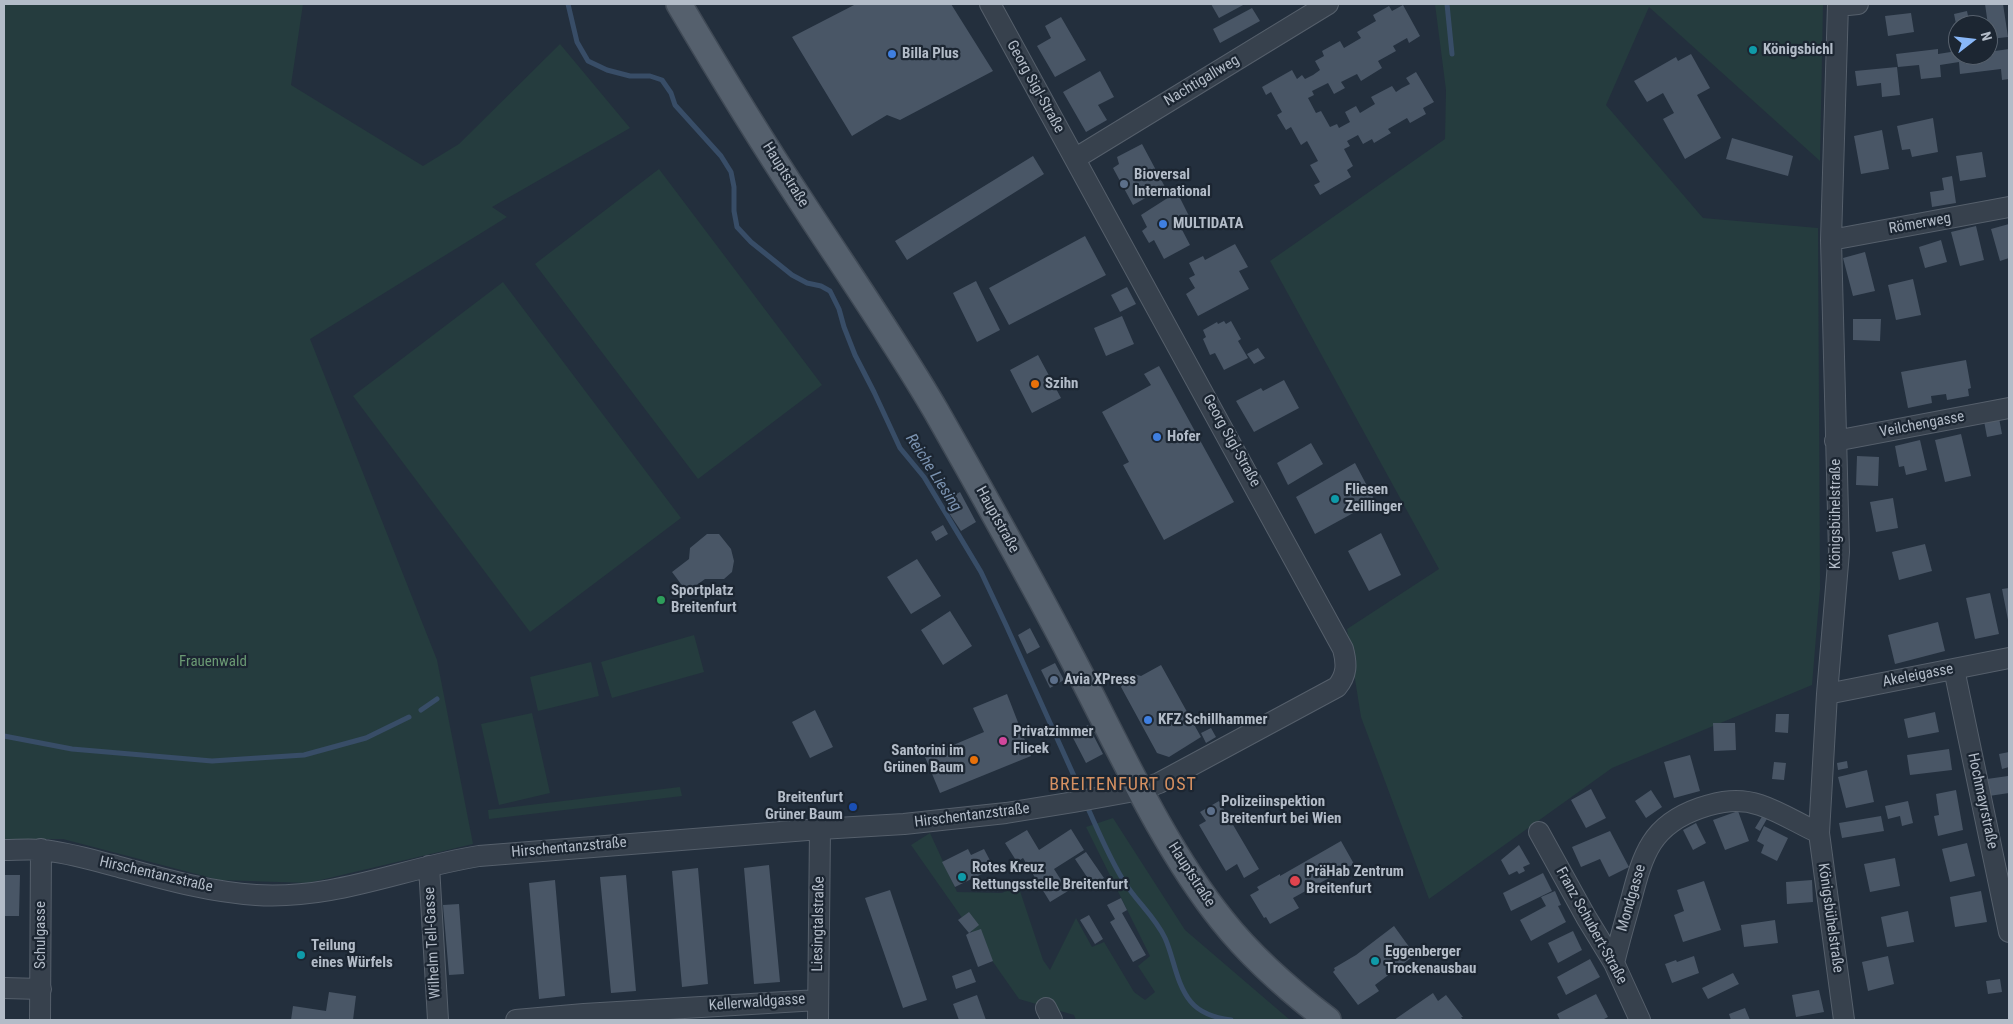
<!DOCTYPE html>
<meta charset="utf-8">
<style>
body{margin:0}
#map{position:relative;width:2013px;height:1024px;overflow:hidden;background:#232f3d;font-family:"Roboto Condensed",sans-serif}
canvas{display:block}
.frame{position:absolute;inset:0;border:5px solid #b3bcc8;pointer-events:none}
.north{position:absolute;left:1948px;top:15px;width:50px;height:50px;box-sizing:border-box;background:#1c2632;border:1px solid #58626e;border-radius:50%;rotate:74deg;font-size:14px;font-weight:700;line-height:20px;text-align:center;color:#b3bcc8}
.north::after{content:'';display:block;margin:auto;width:18px;height:22px;background:#88b7f8;clip-path:polygon(50% 0,100% 100%,50% 72%,0 100%)}
</style>
<div id="map">
<canvas width="2013" height="1024"></canvas>
<div class="frame"></div>
<div class="north">N</div>
</div>
<script>
const ctx = document.querySelector('canvas').getContext('2d');
ctx.lineJoin = 'round';
function fill(path, color) { ctx.fillStyle = color; ctx.fill(path, 'evenodd'); }
function trace(path, color, width, dash) { ctx.strokeStyle = color; ctx.lineWidth = width; ctx.lineCap = dash ? 'butt' : 'round'; ctx.setLineDash(dash || []); ctx.stroke(path); }
function write(font, color, halo, rows, align = 'center') {
  ctx.font = font + ' "Roboto Condensed",sans-serif'; ctx.lineWidth = 4.5; ctx.setLineDash([]); ctx.textBaseline = 'middle'; ctx.strokeStyle = halo; ctx.fillStyle = color; for (const [text, x, y, turn = 0] of rows) {
    ctx.save(); ctx.translate(x, y); ctx.rotate((+turn || 0) * Math.PI / 180); ctx.textAlign = isNaN(turn) ? turn : align; if (halo) ctx.strokeText(text, 0, 0); ctx.fillText(text, 0, 0); ctx.restore();
  }
}
fill(new Path2D(`
 M4,4H303L291,85L423,166L459,144L560,44L630,128L492,207L507,217L310,339L437,660L473,844L308,883L219,880L63,839H4Z
 M1435,4H1823L1820,161L1649,7L1606,105L1703,218L1818,228L1820,589L1812,685L1612,768L1429,899L1361,717L1347,629L1439,569L1270,261L1445,139L1446,90Z
 M659,169L822,385L698,479L535,264Z
 M503,282L681,518L530,632L353,396Z
 M694,635L704,672L612,698L601,662Z
 M591,662L599,696L538,711L530,677Z
 M532,713L550,793L499,805L481,724Z
 M680,787L682,796L489,819L488,810Z
 M1113,818L1185,930L1290,1020H1076L1074,1015L1019,999L911,845L930,833L957,892L1002,893L1018,885L1043,960L1050,970L1076,918L1092,947L1104,942L1134,992L1145,1000L1155,992L1138,966L1150,956L1086,827Z`), '#253c3e');
trace(new Path2D(`
 M568,4L577,42L588,61L607,70L630,76H650L662,80L671,93L675,105L721,156L731,172L734,187V211L737,227L751,242L792,275L807,283L821,286L830,291L839,309L844,327L855,355L874,392L900,448L924,477L981,572L1006,625L1083,796
 M1447,4L1452,54
 M421,710L437,699
 M4,736L72,749L212,761L304,755L366,738L409,717
 M1086,804C1098,830 1109,858 1125,883C1137,902 1155,917 1165,938C1174,958 1176,984 1191,1002C1201,1014 1216,1018 1231,1020`), '#384d67', 5);
fill(new Path2D(`
 M856,4H951L993,71L900,120L887,115L852,136L792,37Z
 M1211,4H1245L1219,18Z
 M1985,4H2003L2008,37L1990,39Z
 M1403,5L1420,36L1409,43L1407,38L1393,46L1396,51L1378,61L1382,68L1361,81L1357,74L1341,82L1345,88L1334,94L1328,83L1312,91L1314,95L1308,98L1316,113L1321,111L1330,127L1337,124L1339,128L1350,122L1345,112L1356,106L1360,113L1375,104L1371,97L1392,86L1396,92L1402,88L1410,84L1406,78L1416,72L1434,102L1423,108L1426,114L1410,123L1407,118L1388,129L1391,133L1374,143L1372,139L1363,144L1358,135L1347,141L1350,146L1344,149L1353,166L1347,170L1351,177L1320,195L1314,185L1320,182L1310,165L1318,161L1307,141L1301,145L1291,127L1286,130L1277,115L1282,112L1277,103L1271,92L1266,95L1262,87L1292,70L1297,79L1302,75L1305,79L1313,75L1320,70L1315,61L1324,56L1322,51L1340,41L1344,48L1361,38L1357,32L1376,21L1373,15L1389,6L1392,11Z
 M1252,8L1260,21L1220,43L1213,29Z
 M1967,11L1969,21L1956,24L1954,14Z
 M1911,13L1914,32L1888,36L1885,16Z
 M1061,17L1086,60L1055,77L1037,46L1051,38L1045,26Z
 M1956,44H1958V55H1988V52L2009,49V79L2002,80L2001,69L1960,74L1959,62L1940,65L1941,77L1921,79L1919,65L1898,67L1896,54L1938,49V54L1957,51Z
 M1691,54L1710,88L1697,95L1721,138L1685,159L1663,119L1674,113L1663,93L1647,102L1634,81L1676,57L1678,61Z
 M1897,67L1900,95L1882,97L1881,83L1857,86L1855,71Z
 M1100,71L1114,97L1098,105L1107,120L1086,132L1063,92Z
 M1933,118L1938,152L1912,157L1910,149L1902,150L1897,126Z
 M1882,130L1889,169L1861,174L1854,136Z
 M1732,138L1793,156L1788,176L1726,159Z
 M1142,144L1165,187L1133,205L1113,168L1119,164L1117,157Z
 M1982,152L1986,177L1960,181L1956,156Z
 M1033,156L1044,174L907,260L895,241Z
 M1952,176L1956,203L1932,207L1930,192L1944,190L1942,178Z
 M1177,192L1189,216L1178,222L1190,245L1164,259L1154,240L1149,243L1142,231L1147,227L1141,215Z
 M2009,224V258L2000,261L1991,229Z
 M1976,226L1984,260L1960,266L1951,232Z
 M1085,236L1106,275L1009,325L989,288Z
 M1941,240L1947,262L1925,268L1919,247Z
 M1235,244L1248,267L1239,271L1249,289L1198,316L1186,294L1195,288L1189,278L1195,275L1189,263L1203,256L1205,260Z
 M1865,252L1875,291L1853,296L1843,258Z
 M1913,279L1921,315L1896,320L1888,285Z
 M976,281L1000,330L977,342L953,293Z
 M1127,287L1136,304L1120,312L1111,295Z
 M1122,316L1134,344L1106,356L1094,328Z
 M1853,319H1881L1880,341L1853,340Z
 M1224,321L1226,324L1231,321L1241,339L1238,341L1248,358L1224,370L1215,353L1210,355L1203,339L1206,337L1203,330L1217,322L1218,324Z
 M1258,348L1265,358L1254,364L1247,354Z
 M1038,355L1061,398L1032,413L1010,370Z
 M1966,360L1971,388L1968,389L1969,396L1947,400L1946,394L1931,396L1932,403L1908,408L1901,372Z
 M1159,366L1234,502L1164,540L1123,465L1129,462L1102,412L1151,385L1144,374Z
 M1284,380L1299,408L1254,432L1236,401L1261,388L1263,391Z
 M1999,418L2002,434L1987,437L1984,421Z
 M1961,434L1971,476L1945,482L1935,440Z
 M1920,440L1927,470L1906,475L1904,466L1899,467L1895,446Z
 M1311,443L1323,464L1288,485L1277,463Z
 M1857,456L1879,457L1878,486L1856,485Z
 M1355,463L1375,501L1315,534L1296,497Z
 M960,492L976,522L961,531L947,510L951,508L946,500Z
 M1893,498L1898,528L1876,532L1870,502Z
 M943,525L948,534L936,541L931,532Z
 M1381,533L1401,575L1369,591L1348,551Z
 M707,534H719L731,549L734,561L732,572L724,579H705L687,592L672,572L689,559L690,548Z
 M1925,544L1932,571L1899,580L1892,552Z
 M917,559L941,596L911,614L887,577Z
 M2009,588V620H2008L2002,589Z
 M1990,593L1999,634L1975,639L1966,598Z
 M950,611L972,646L943,665L921,630Z
 M1938,622L1945,651L1895,664L1888,635Z
 M1030,628L1040,647L1027,654L1018,635Z
 M1055,663L1064,680L1050,688L1041,670Z
 M1161,665L1201,737L1169,757L1157,753L1121,687L1124,679L1134,674L1141,676Z
 M1007,694L1031,756L940,793L925,757L984,732L973,708Z
 M815,710L833,747L810,758L792,722Z
 M1935,712L1939,732L1908,738L1904,719Z
 M1776,714H1789L1788,733L1775,732Z
 M1713,723H1735L1736,750L1714,751Z
 M1088,725L1103,754L1086,763L1071,734Z
 M1211,728L1216,737L1206,743L1201,733Z
 M1949,749L1952,770L1910,775L1907,755Z
 M2009,752V767L2002,769L1999,754Z
 M1690,755L1700,791L1674,798L1664,762Z
 M1847,761L1848,768L1838,770L1837,763Z
 M1774,762L1786,763L1784,780L1772,779Z
 M1867,770L1874,802L1846,808L1838,777Z
 M2008,776L2009,793L1989,796L1987,779Z
 M1066,778L1070,787L1061,791L1057,782Z
 M1591,789L1606,818L1586,828L1571,800Z
 M1651,790L1662,807L1646,818L1635,801Z
 M1956,790L1963,830L1938,836L1934,816L1939,815L1936,794Z
 M1219,801L1259,869L1244,878L1237,864L1226,871L1199,825L1206,821L1200,812Z
 M1908,801L1913,823L1902,826L1900,816L1888,819L1885,806Z
 M1738,811L1749,841L1725,850L1713,820Z
 M1763,815L1768,817L1760,831L1755,828Z
 M1881,816L1884,831L1842,838L1839,823Z
 M1696,823L1706,843L1693,850L1683,830Z
 M1764,826L1788,838L1777,861L1761,853L1764,845L1757,841Z
 M1071,829L1084,850L1054,869L1068,891L1050,902L1023,858L1017,862L1005,843L1027,830L1039,850Z
 M1610,831L1629,867L1609,877L1600,859L1581,867L1572,847Z
 M1341,841L1354,864L1293,898L1299,908L1270,924L1266,917L1264,918L1250,895L1259,890L1257,887L1280,874V876Z
 M1967,843L1975,876L1950,882L1942,849Z
 M1519,845L1530,864L1523,867L1525,871L1519,874L1517,871L1509,875L1501,860Z
 M968,849L971,855L984,849L994,868L955,887L942,862Z
 M1086,852L1104,878L1093,886L1075,859Z
 M1895,858L1900,886L1870,892L1864,864Z
 M769,865L780,982L754,984L744,868Z
 M698,868L708,984L682,987L672,871Z
 M1543,873L1552,891L1511,911L1503,893Z
 M4,875H20L19,916H4Z
 M626,875L636,991L611,993L600,877Z
 M555,880L565,996L539,999L529,883Z
 M1812,880L1813,902L1787,904L1786,882Z
 M1704,881L1721,930L1683,942L1674,915L1684,911L1677,890Z
 M890,890L927,1000L903,1008L865,898Z
 M1555,891L1561,905L1558,906L1566,922L1531,941L1520,920L1546,906L1541,897Z
 M1981,891L1987,922L1955,927L1950,897Z
 M1121,898L1127,910L1122,913L1146,955L1133,962L1110,922L1115,919L1107,905Z
 M459,904L464,974L449,975L443,905Z
 M1908,911L1914,942L1887,947L1881,917Z
 M969,912L979,925L969,933L981,929L993,961L978,967L966,935L969,933L958,920Z
 M1089,915L1103,939L1095,944L1080,920Z
 M1775,920L1778,943L1744,947L1741,925Z
 M1394,926L1415,955L1375,985L1379,991L1358,1005L1333,972L1335,970L1334,968L1356,955Z
 M1573,931L1582,950L1558,963L1548,943Z
 M1694,956L1699,973L1672,983L1665,964L1676,960L1677,962Z
 M1888,956L1894,984L1868,991L1862,962Z
 M1590,959L1600,977L1566,995L1557,977Z
 M971,969L976,982L956,989L952,976Z
 M1733,973L1739,984L1708,999L1702,988Z
 M2000,979L2002,992L1988,994L1986,981Z
 M1819,990L1824,1012L1796,1017L1792,995Z
 M329,992L356,996L353,1020H291L293,1006L326,1011Z
 M1433,993L1438,1001L1446,995L1463,1017H1461L1463,1020H1394Z
 M1596,994L1608,1017L1602,1020H1560L1557,1014Z
 M977,995L986,1020H959L953,1004Z
 M1745,1008L1750,1020H1731L1729,1014Z`), '#495666');
const minor = new Path2D(`
 M1838,4L1831,240L1839,552L1827,694L1819,833L1844,1020
 M1838,6L1858,4
 M1076,158L1328,4
 M1831,240L2009,207
 M1835,441L2009,408
 M1954,669L2009,932
 M1827,694L2009,658
 M1539,832L1586,917L1614,963L1640,1020
 M4,850C16,850 29,849 42,850C65,852 89,859 112,865C160,878 207,892 256,895C335,900 403,868 479,856L820,829L904,824L1006,813L1074,802L1140,790L1159,783L1337,687C1347,675 1347,664 1343,649L990,4
 M429,866L438,1020
 M1614,963C1619,942 1625,921 1631,900C1643,854 1651,825 1700,808C1721,801 1739,798 1760,805C1781,812 1799,824 1819,833
 M4,988L41,989
 M1046,1008L1052,1020
 M40,1020L41,849
 M516,1020L584,1014L818,1000
 M818,1020L820,829`);
const major = new Path2D(`
 M679,4C718,70 758,136 801,201C846,270 894,339 936,411C982,492 1028,573 1071,656C1117,743 1161,844 1222,920C1252,958 1290,991 1328,1020`);
trace(minor, '#555f6b', 22);
trace(major, '#404a56', 28);
trace(minor, '#37414d', 20);
trace(major, '#55606d', 25);
for (const [x, y, r, color] of [
 [1753,50,5,"#0f9aa8"],
 [892,54,5,"#3f7fe0"],
 [1124,184,5,"#5c6f8a"],
 [1163,224,5,"#3f7fe0"],
 [1035,384,5,"#e8710a"],
 [1157,437,5,"#3f7fe0"],
 [1335,499,5,"#0f9aa8"],
 [661,600,5,"#2e9e5b"],
 [1054,680,5,"#5c6f8a"],
 [1148,720,5,"#3f7fe0"],
 [1003,741,5,"#d1479c"],
 [974,760,5,"#e8710a"],
 [853,807,5,"#1a4fb4"],
 [1211,811,5,"#5c6f8a"],
 [962,877,5,"#0f9aa8"],
 [1295,881,6,"#e0444e"],
 [301,955,5,"#0f9aa8"],
 [1375,961,5,"#0f9aa8"]
]) { const dot = new Path2D(); dot.arc(x, y, r, 0, 2 * Math.PI); ctx.fillStyle = color; ctx.fill(dot); trace(dot, '#1c2632', 2); }
write('bold 15px', '#b3bcc8', '#1c2632', [
 ["Königsbichl",1763,50],
 ["Billa Plus",902,54],
 ["Bioversal",1134,175],
 ["International",1134,192],
 ["MULTIDATA",1173,224],
 ["Szihn",1045,384],
 ["Hofer",1167,437],
 ["Fliesen",1345,490],
 ["Zeillinger",1345,507],
 ["Sportplatz",671,591],
 ["Breitenfurt",671,608],
 ["Avia XPress",1064,680],
 ["KFZ Schillhammer",1158,720],
 ["Privatzimmer",1013,732],
 ["Flicek",1013,749],
 ["Santorini im",964,751,"right"],
 ["Grünen Baum",964,768,"right"],
 ["Breitenfurt",843,798,"right"],
 ["Grüner Baum",843,815,"right"],
 ["Polizeiinspektion",1221,802],
 ["Breitenfurt bei Wien",1221,819],
 ["Rotes Kreuz",972,868],
 ["Rettungsstelle Breitenfurt",972,885],
 ["PräHab Zentrum",1306,872],
 ["Breitenfurt",1306,889],
 ["Teilung",311,946],
 ["eines Würfels",311,963],
 ["Eggenberger",1385,952],
 ["Trockenausbau",1385,969]
], 'left');
write('15px', '#b3bcc8', '#1c2632', [
 ["Nachtigallweg",1202,81,-31],
 ["Georg Sigl-Straße",1035,87,61],
 ["Hauptstraße",785,175,58],
 ["Römerweg",1920,224,-10],
 ["Veilchengasse",1922,425,-11],
 ["Georg Sigl-Straße",1231,441,61],
 ["Königsbühelstraße",1836,514,-90],
 ["Hauptstraße",997,520,61],
 ["Akeleigasse",1918,676,-11],
 ["Hochmayrstraße",1982,801,78],
 ["Hirschentanzstraße",972,816,-7],
 ["Hirschentanzstraße",569,848,-5],
 ["Hirschentanzstraße",156,875,13],
 ["Hauptstraße",1191,875,57],
 ["Mondgasse",1632,898,-74],
 ["Königsbühelstraße",1830,918,82],
 ["Liesingtalstraße",819,924,-89],
 ["Franz Schubert-Straße",1591,926,61],
 ["Schulgasse",41,935,-90],
 ["Wilhelm Tell-Gasse",433,943,-93],
 ["Kellerwaldgasse",757,1003,-4]
]);
write('15px', '#6a9973', '#1c2632', [
 ["Frauenwald",213,662]
]);
write('italic 16px', '#7b93b1', '#1c2632', [
 ["Reiche Liesing",933,473,57]
]);
ctx.letterSpacing = '1px';
write('18px', '#d59061', '#1c2632', [
 ["BREITENFURT OST",1123,785]
]);
ctx.letterSpacing = '0px';
</script>
